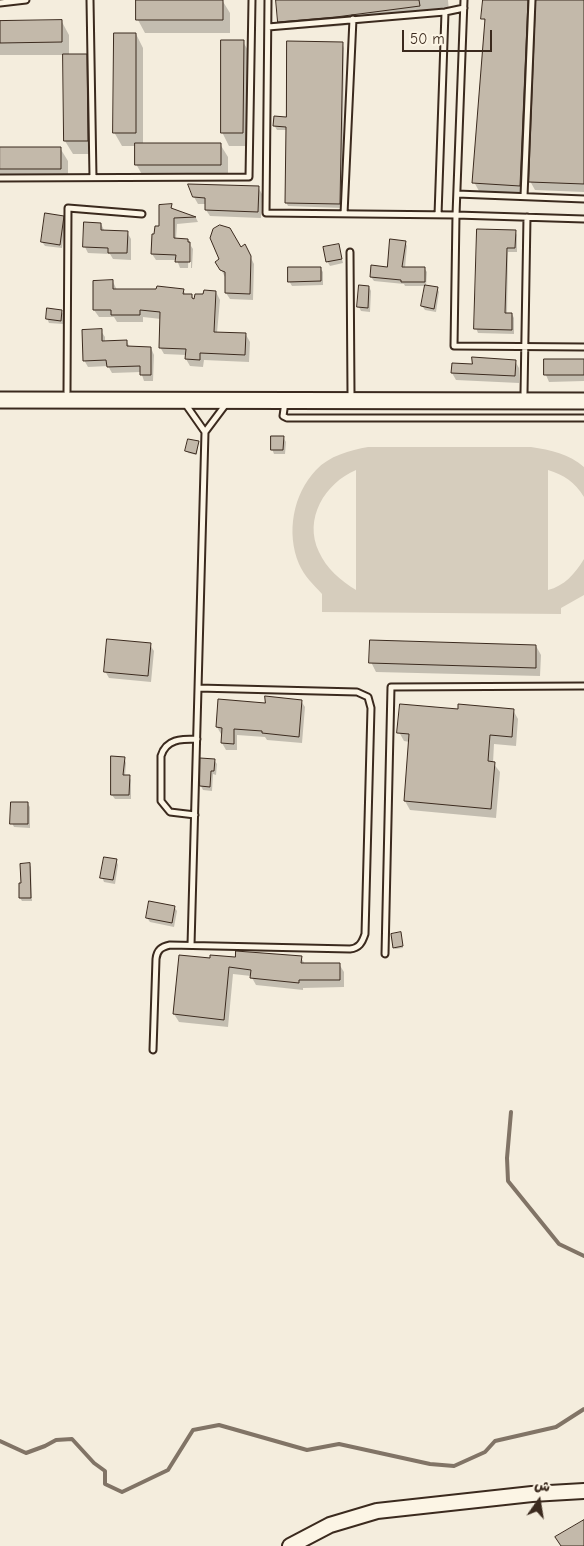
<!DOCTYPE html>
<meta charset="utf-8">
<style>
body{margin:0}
#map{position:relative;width:584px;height:1546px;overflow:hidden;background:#f4eddd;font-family:"Comic Neue","Playpen Sans Arabic",sans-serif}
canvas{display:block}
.north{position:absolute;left:514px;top:1476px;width:50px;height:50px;-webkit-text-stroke:4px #fcf5e5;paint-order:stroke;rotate:13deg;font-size:14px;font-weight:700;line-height:20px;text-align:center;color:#3b2a1e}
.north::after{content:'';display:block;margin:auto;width:18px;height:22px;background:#3b2a1e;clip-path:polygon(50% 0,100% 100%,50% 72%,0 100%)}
.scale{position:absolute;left:402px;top:30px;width:90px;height:22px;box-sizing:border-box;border:2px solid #3b2a1e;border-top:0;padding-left:6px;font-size:15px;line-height:18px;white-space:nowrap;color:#3b2a1e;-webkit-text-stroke:4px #fcf5e5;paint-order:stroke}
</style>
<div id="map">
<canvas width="584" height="1546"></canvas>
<div class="north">ش</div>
<div class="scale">50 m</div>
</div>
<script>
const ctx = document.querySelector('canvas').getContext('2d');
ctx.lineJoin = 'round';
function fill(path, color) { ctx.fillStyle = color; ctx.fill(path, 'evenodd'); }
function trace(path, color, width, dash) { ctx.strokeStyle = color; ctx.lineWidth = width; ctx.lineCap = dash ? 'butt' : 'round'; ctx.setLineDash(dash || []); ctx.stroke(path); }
fill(new Path2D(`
 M368,447H531C551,450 569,454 584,467V497C575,482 564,475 548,470V590C564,586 575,574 584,559V595L561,608V614L322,612V594C314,585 304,576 299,564C286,533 293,494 316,470C329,456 350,450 368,447ZM356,470V590C341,581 326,568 319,552C303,519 325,483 356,470Z`), '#d6cdbd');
fill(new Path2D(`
 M137,0H222L230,13V33H145L138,20Z
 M277,0H448L449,12L341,26L285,30L280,21Z
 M484,0H584V192L535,190L530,181L537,4L532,9L524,195L479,191L474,182L486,24L483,18Z
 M0,22H62L69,35V55H86L93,68L94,154H73L65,141L64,55H0Z
 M136,34L143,48V144H220L228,157V177L144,178L136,164V146H122L114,132Z
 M243,42L251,55L250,146H229L222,132Z
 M342,43L344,48L342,208L288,206L286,202L287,130H277L274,125L287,118Z
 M0,148H60L68,161V181L0,182Z
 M258,187L262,194L261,218L210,216L206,210V204H198L194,197Z
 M171,206L174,210L196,218L198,222L177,224L176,239L188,240L190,244H189L188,268H180L177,260H156L152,254L161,228Z
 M63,217L65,221L62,248L45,246L42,242Z
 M101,224L105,232H127L131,239V260L113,259L110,254L88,253L85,247Z
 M478,230L515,231L517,235V252H508L507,314H512L514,318V334L478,333L476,328Z
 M405,242L407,246L405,268H424L427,272L426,286L437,288L439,292L436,312L425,310L422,306L426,286H405L404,284L374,281L371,277L388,268Z
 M338,245L343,263L330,266L327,261Z
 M191,246L193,249L192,268H191Z
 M241,249L248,252L254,264L253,300L230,299L226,293L225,277L217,262Z
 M320,268L323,272V285L292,286L289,281Z
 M113,282L117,290H183L186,295H191L195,301L216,292L220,300L217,333L246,335L250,342L249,362L204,360L203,367L190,366L186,359V355L164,354L160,347L161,319L143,317V322H117L114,317H99L94,310Z
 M369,287L371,291L370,312L361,311L359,307Z
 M61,311L64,315L63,324L49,323L47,318Z
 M101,331L105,337V342L126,341L130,347L151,348L154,355L153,381H144L141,372L112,373L108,366L88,367L84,360Z
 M584,360V381L549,382L546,375Z
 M515,361L519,368V383L456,380L452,373Z
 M283,437L286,442L285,454H274L272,449Z
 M198,442L197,455L188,453L187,451Z
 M150,645L154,651L151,682L109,678L105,671Z
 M536,646L541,655L540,676L376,672L371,662Z
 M301,701L305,707L302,743L267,740L265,737L237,735V750H226L222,743L223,734H221L217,727L266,704Z
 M459,710H513L518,719L516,746L494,744L493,763L500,772L496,818L410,810L405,801L410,742L404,741L399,732Z
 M124,758L126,763L125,776H129L131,780V799H115L112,795Z
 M214,760L217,764L216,775L213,774L212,791L203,790L201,786Z
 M27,803L30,807V828L14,827L12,823Z
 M116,860L118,865L115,884L104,882L102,877Z
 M29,864L31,867L32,901H22L20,898L23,884Z
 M174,907L177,911L174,927L150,922L147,918Z
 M400,933L403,948L395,949L394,947Z
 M180,956L211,960L301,958L305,964H339L344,972V987L303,988V990L256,985L251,976L233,974L228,1027L179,1022L174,1014Z`), '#0003');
trace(new Path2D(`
 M511,1112L507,1158L508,1181L559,1244L584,1256
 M0,1441L26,1453L45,1446L56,1440L72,1439L94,1463L105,1471V1484L122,1492L168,1470L193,1430L219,1425L307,1450L339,1444L430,1464L454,1466L485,1452L495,1441L556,1427L584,1409`), '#817466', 4);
const building = new Path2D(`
 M136,0H223V20H136Z
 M276,0H419L420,6L336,17L278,22Z
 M483,0H528L520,186L472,183L485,19H481Z
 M536,0H584V184L529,182Z
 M62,20V42L0,43V21Z
 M114,33H136V133H113Z
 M221,40H244L243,133H221Z
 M287,41L343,42L340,204L285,203L286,127L273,126L274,116L286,117Z
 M63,54H87L88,141H64Z
 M135,143H221V165H135Z
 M0,147H61V169H0Z
 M188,184L259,186L258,212L205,210V198L193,197Z
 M172,204L171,208L196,217L174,218V238L188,239V242H190V262H175L176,255L151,254L152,234H154L155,226H159V205Z
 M45,213L64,216L60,245L41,242Z
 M84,222L101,223V230L128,231L127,253H108V248L83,247Z
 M220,225L230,228L241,247L245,244L251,256L250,294L225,293V272L220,270L215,262L219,259L210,238L213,229Z
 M477,229L516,230L515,248H507L505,313H512V330L474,329Z
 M390,239L406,241L402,267H425V282H401V280L370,277L371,265L387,267Z
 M339,244L342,259L326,262L323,247Z
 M288,267H321V281L288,282Z
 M113,280V289H156L157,286L184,289L183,294H192V298L194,299L195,294H203L204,290L216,291L214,332L246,333L245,355L200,353V360L185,359L186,349L159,348L160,312L140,310V315H111V310H93V281Z
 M359,285L369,286L368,308L357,307Z
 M425,285L438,287L434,309L421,306Z
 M47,308L62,310L61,321L46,319Z
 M102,329V341L127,340V346L151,347V375H140V366L107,367L106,360L83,361L82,330Z
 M472,357L516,360L515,376L451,373L452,363L472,364Z
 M544,359H584V375H544Z
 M271,436H284L283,450H271Z
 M188,439L199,441L196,454L185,451Z
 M107,639L151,643L148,676L104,672Z
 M370,640L536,645V668L369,663Z
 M265,696L302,700L299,737L262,733V731L234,729V744L221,743L222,728L216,727L218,699L265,703Z
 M400,704L458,709V704L514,709L512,737L490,735L488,761L495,762L491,809L404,801L409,734L397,733Z
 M111,756L125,757L123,775H130L129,795H111Z
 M200,758L215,759L214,771H211L210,787L200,786Z
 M11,802H28V824H10Z
 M104,857L117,859L113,880L100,878Z
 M30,863L31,898H19V883H21L20,864Z
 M149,901L175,906L172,923L146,918Z
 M401,932L403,946L393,948L391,934Z
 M236,951L302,956L301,963H340V980H299V983L250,978L251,970L229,967L224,1020L173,1014L179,955L210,958V955L235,957Z
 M584,1520V1546H561L555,1537Z`);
fill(building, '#c3b9aa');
trace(building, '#3b2a1e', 1);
const lane = new Path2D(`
 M90,0L93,177
 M268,0L266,213L456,215L584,219
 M464,0L456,215L454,346L584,347
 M0,3L26,0
 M268,27L445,12L464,8
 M0,178L249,177L252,0
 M457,194L584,199
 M524,196L532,0
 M344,214L353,19
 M438,215L445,12
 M350,252L351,393
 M67,392L68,208L142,214
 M524,393L527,217
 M184,402L205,432L191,945
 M285,402L283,416L287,418H584
 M205,432L226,404
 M195,815L170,812L161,801V756C166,739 181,739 197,739
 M385,954L391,687L584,686
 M153,1050L156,959C157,950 161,947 170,945L350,949C359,948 362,943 365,934L371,708L368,697L357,692L198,688`);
const secondary = new Path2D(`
 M290,1546L330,1525L377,1511L532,1494L584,1491`);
const primary = new Path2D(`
 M0,400L584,401`);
trace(lane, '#3b2a1e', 9);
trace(secondary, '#3b2a1e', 18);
trace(primary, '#3b2a1e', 19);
trace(lane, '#fcf5e5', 5);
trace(secondary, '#fcf5e5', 14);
trace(primary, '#fcf5e5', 15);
</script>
